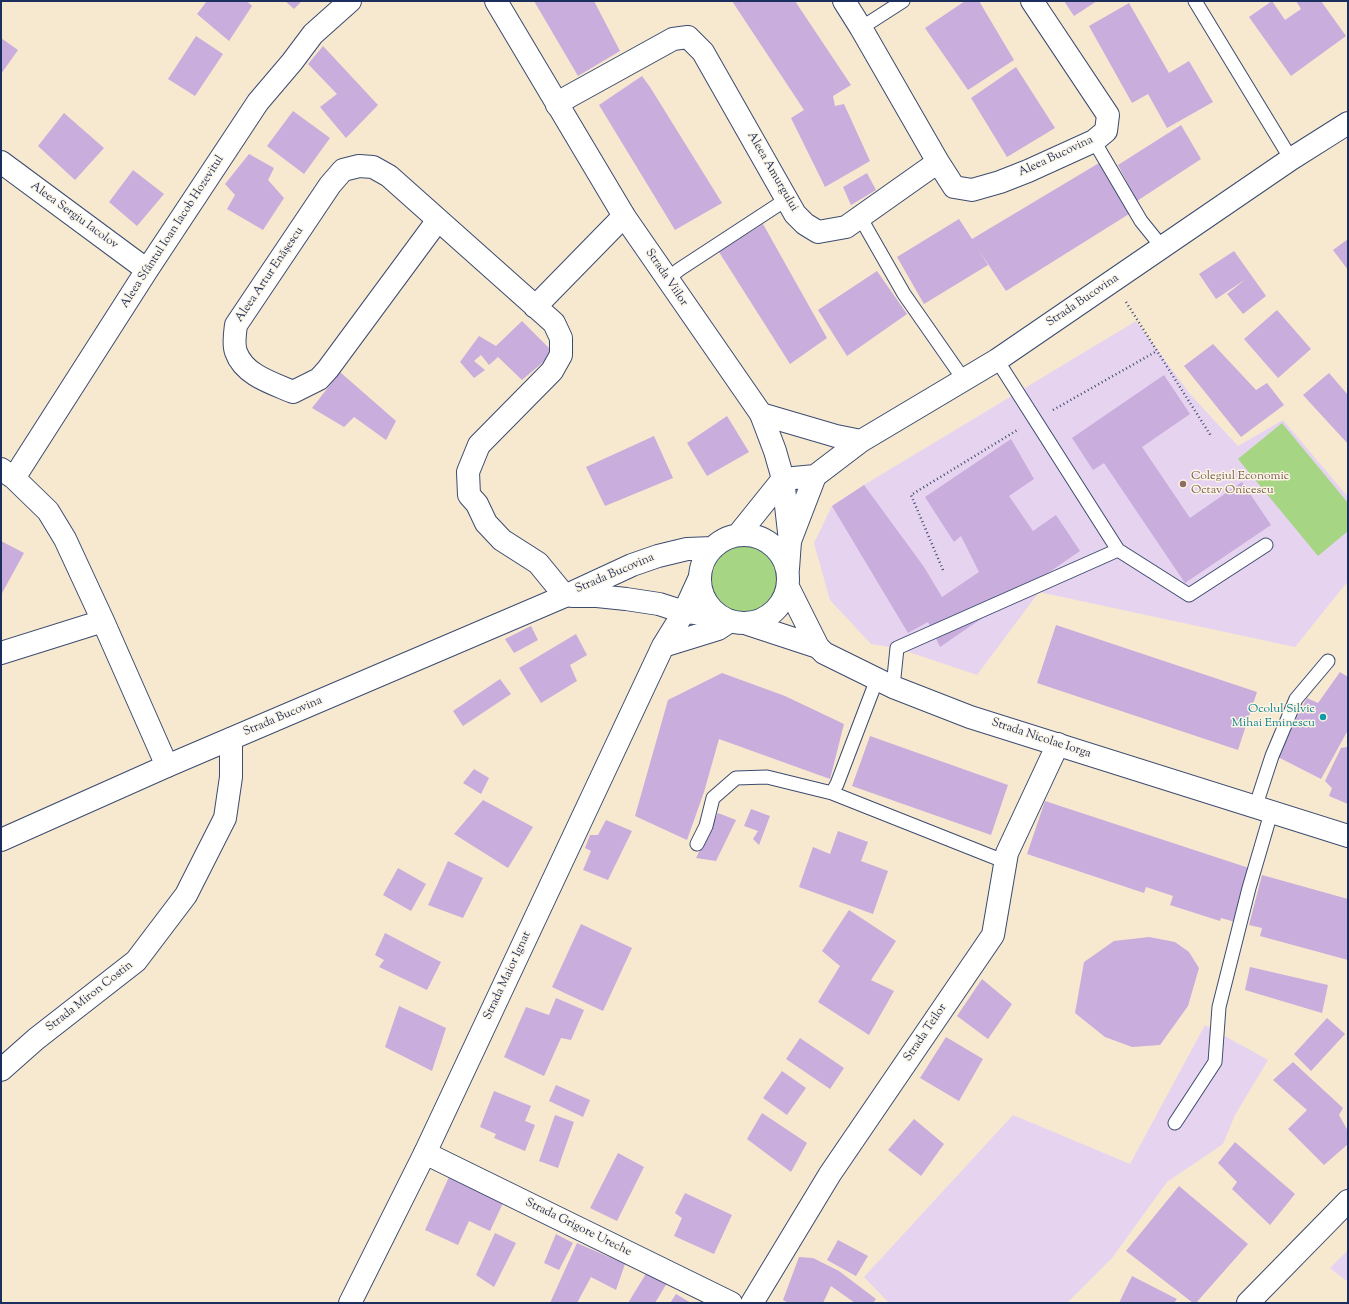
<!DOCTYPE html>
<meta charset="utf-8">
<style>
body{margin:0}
#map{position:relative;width:1349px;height:1304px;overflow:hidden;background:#f6e9d0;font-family:"Sorts Mill Goudy",serif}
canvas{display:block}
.frame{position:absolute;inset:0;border:2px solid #1b2f5e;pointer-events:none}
</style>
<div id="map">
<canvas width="1349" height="1304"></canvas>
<div class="frame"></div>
</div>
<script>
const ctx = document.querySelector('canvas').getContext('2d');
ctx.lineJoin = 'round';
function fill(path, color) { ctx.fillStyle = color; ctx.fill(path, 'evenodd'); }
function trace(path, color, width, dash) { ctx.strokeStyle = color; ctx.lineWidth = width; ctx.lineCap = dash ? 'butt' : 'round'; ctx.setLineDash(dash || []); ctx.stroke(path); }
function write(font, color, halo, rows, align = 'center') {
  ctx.font = font + ' "Sorts Mill Goudy",serif'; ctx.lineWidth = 3; ctx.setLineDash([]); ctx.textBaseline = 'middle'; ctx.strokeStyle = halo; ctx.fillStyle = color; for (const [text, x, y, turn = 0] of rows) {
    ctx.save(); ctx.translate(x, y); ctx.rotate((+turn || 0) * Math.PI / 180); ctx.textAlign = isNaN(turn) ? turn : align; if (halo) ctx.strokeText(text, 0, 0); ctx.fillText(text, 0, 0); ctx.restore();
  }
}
fill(new Path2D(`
 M1136,321L1190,394L1238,446L1283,420L1348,497V581L1295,647L1039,592L977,675L897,648L871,644L830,600L814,543L832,506L864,485Z
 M1205,1025L1268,1060L1235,1115L1223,1144L1167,1182L1112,1258L1067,1303H889L864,1277L1013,1115L1130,1164Z
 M1348,1250V1282L1330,1268Z`), '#e6d3f0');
fill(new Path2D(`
 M1282,423L1348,503V531L1318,556L1238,459Z
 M712 579a33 33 0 1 1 66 0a33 33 0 1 1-66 0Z`), '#a6d583');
fill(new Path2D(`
 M207,1H247L252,6L229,41L197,14Z
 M285,1H302L294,9Z
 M534,1H594L620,51L578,76Z
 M732,1H795L851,85L833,96L835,106L844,104L870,161L825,187L791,118L804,110Z
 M965,1H979L1014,60L968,90L925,28Z
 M1064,1H1097L1074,16Z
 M1272,1L1285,20L1301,9L1296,1H1321L1346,36L1291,76L1249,17Z
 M1129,3L1169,73L1189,61L1213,102L1167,128L1148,94L1132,103L1089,26Z
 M196,36L223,54L195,96L168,79Z
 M1,38L18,50L1,74Z
 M323,46L378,105L346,138L320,107L337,94L308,64Z
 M1016,67L1055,128L1007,157L971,98Z
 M642,76L650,87L722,203L675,230L599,105Z
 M293,111L330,138L304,174L267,146Z
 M64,113L104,148L75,180L38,146Z
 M1181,125L1201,159L1137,201L1118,165Z
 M249,154L274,168L268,180L284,198L263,230L227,209L235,195L225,184Z
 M1099,163L1129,214L1006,291L978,249L988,265L924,304L897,257L959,219L972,239Z
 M133,170L164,194L137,226L109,202Z
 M867,173L876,190L851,205L843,187Z
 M763,224L827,338L790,364L719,252Z
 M1348,239V270L1333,250Z
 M1234,251L1266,296L1243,314L1227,294L1246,279L1216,299L1199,274Z
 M877,271L907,314L847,356L818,310Z
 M1277,310L1311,349L1278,378L1244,339Z
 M522,321L554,353L522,380L498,357L489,365L481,355L474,361L485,370L474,378L460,362L479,336L496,346Z
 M1213,344L1256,390L1267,383L1284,405L1241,437L1184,366Z
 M340,372L396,421L386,440L354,417L344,427L312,408Z
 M1329,373L1348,395V444L1303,395Z
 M1164,375L1190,414L1142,447L1190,518L1242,482L1271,525L1185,583L1104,463L1093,470L1072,438Z
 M727,416L749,452L707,476L687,443Z
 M654,436L673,478L605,506L586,467Z
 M1011,439L1034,479L1009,496L1033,531L1056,515L1080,551L940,647L928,622L908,633L832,506L864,485L924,567L942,597L979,572L961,536L954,542L925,497Z
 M1,541L24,553L1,595Z
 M1056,625L1257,692L1238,750L1037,683Z
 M531,626L538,640L514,653L505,639Z
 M576,634L587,655L570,665L577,681L541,703L519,668Z
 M1340,672L1348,677V730L1321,779L1276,756L1307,698L1318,703Z
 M722,673L785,696L844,724L830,779L719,739L704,792L687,840L635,816L668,700Z
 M500,679L511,694L463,726L453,711Z
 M870,736L1008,785L991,835L852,786Z
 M1348,744V804L1329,796L1332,788L1325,781L1341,748L1347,747Z
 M474,769L489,778L481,794L463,783Z
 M483,800L533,827L508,868L454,834Z
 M1045,801L1252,869L1235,922L1221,918L1220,921L1170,905L1173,896L1146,887L1144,893L1027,854Z
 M751,809L770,816L759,845L753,839L758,831L744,826Z
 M718,813L736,820L716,861L696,858Z
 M606,820L632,831L608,880L583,870L591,851L585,848L590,835H598Z
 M838,831L868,842L861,861L888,871L873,914L799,887L813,847L830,854Z
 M448,861L483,878L463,918L428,905Z
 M398,868L426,884L411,911L383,895Z
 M1262,875L1348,899V960L1260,936L1262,928L1249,925Z
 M849,910L896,941L871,980L894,991L869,1035L818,1002L840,966L822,951Z
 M581,924L632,948L603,1011L552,987Z
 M385,933L441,962L427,990L379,967L384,960L375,955Z
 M1149,937L1175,942L1189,952L1199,968L1188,1006L1160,1045L1132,1047L1105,1037L1075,1013L1084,962L1114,941Z
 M1250,967L1328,985L1322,1013L1245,990Z
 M982,979L1012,1004L988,1039L957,1016Z
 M556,998L584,1010L571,1040L561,1038L544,1076L504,1057L526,1007L549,1015Z
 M399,1006L446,1028L432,1071L385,1047Z
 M1327,1018L1345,1034L1311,1071L1294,1054Z
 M946,1037L983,1059L959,1101L920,1078Z
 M800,1038L844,1068L830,1089L786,1059Z
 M1293,1062L1343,1108L1339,1115L1348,1131V1144L1324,1165L1288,1129L1307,1110L1273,1080Z
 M782,1071L806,1088L787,1115L763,1098Z
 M556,1085L590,1100L583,1117L549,1101Z
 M494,1091L531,1106L525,1121L535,1125L525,1151L494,1138L496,1134L480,1127Z
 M762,1113L807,1143L791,1172L747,1139Z
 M555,1115L574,1122L558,1168L539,1161Z
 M914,1119L944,1144L921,1176L888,1150Z
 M1235,1142L1295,1194L1270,1225L1232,1189L1237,1182L1218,1163Z
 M618,1153L644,1167L617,1221L590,1208Z
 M449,1177L503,1203L490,1231L469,1221L458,1245L425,1230Z
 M1179,1186L1248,1244L1196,1303H1193L1126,1251Z
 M685,1193L732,1215L714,1254L674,1236L682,1218L675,1213Z
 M495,1233L516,1243L494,1287L476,1275Z
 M556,1234L573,1243L559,1270L544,1263Z
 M838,1240L868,1256L856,1276L827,1260Z
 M577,1243L625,1264L616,1290L591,1277L577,1303H550Z
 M799,1257L813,1258L839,1271L876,1299L873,1303H855L831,1286L823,1303H788L783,1300Z
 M647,1272L667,1283L655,1303H628Z
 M1132,1276L1177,1299L1174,1303H1119Z
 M676,1294L691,1303H670Z`), '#c9addc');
const service = new Path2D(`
 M1195,1L1291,159
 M861,28L903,1
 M1094,141L1141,221L1162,247
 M860,217L904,294L964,380
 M667,279L680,269L787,199
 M997,360L1118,550
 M893,687L897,648L1118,550L1189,595L1266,545
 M832,793L1006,862
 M1255,808L1272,756L1296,699L1328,661
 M697,844L706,826L713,798L736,778L767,777L832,793L837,784L877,679
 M1175,1123L1215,1062L1219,1007L1249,888L1271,813`);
const minor = new Path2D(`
 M557,105L568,97L673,39L688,37L703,52L795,214L805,224L818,232L846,227L938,162L861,28L844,1
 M1,162L147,270
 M938,162L954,187L972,190L1000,182L1028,171L1094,141L1106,131L1108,115L1032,1
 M438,220L328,369L319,379L293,392C272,383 244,375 236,352C233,344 235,333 236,325L330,185L343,170L359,166L373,167L389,176L554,323L561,338V355L552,371L479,445L468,472L469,495L477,504L486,523L502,540L538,563L565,596
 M535,307L624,216
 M1,469L14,478L48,511L65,539L103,621L167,766
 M14,478L147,270L258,102L292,62L313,34L350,1
 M1,653L103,621
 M1,1070L36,1039L136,961L186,895L225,818L231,777V739
 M425,1153L731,1303
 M752,1303L830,1174L993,935L1007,853L1058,744
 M1248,1303L1348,1201`);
const tertiary = new Path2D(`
 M761,414L836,436L861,441
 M783,479L815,476L861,441L997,360L1291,159L1348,123
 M790,541L815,476
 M663,646L718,629L730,621
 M350,1303L425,1153L663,646L684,612L700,577`);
const secondary = new Path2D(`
 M496,1L624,216L761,414L775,451L783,479L790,541L788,569
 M700 579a44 44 0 1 1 88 0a44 44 0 1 1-88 0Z
 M738,535L783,479
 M788,587L818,647L824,653L893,687L970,717L1348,836
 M572,596H597L626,599L659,604L684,612L717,615
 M748,624L818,647
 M1,840L167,766L565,596L632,565L658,556L687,549L713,548`);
trace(service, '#3c4b6f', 15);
trace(minor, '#3c4b6f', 24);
trace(tertiary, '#3c4b6f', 24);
trace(secondary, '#3c4b6f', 24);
trace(new Path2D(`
 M1126,302L1211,436
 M1053,410L1157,351
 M943,570L911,495L1019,429`), '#3c4b6f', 2.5, [1, 3]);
trace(service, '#fff', 13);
trace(minor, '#fff', 22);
trace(tertiary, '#fff', 22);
trace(secondary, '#fff', 22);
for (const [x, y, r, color] of [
 [1183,484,4,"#8d6e63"],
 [1323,717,4,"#0f9aa8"]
]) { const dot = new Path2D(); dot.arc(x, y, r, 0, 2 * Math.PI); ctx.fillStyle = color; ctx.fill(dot); trace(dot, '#fcf5e5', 1.5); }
write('12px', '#1b2f5e', '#fcf5e5', [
 ["Aleea Bucovina",1056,157,-25],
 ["Aleea Amurgului",772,172,60],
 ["Aleea Sergiu Iacolov",74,216,36],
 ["Aleea Sfântul Ioan Iacob Hozevitul",173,232,-57],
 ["Aleea Artur Enășescu",270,275,-56],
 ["Strada Viilor",666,278,56],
 ["Strada Bucovina",1083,301,-34],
 ["Strada Bucovina",615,574,-23],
 ["Strada Bucovina",283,717,-23],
 ["Strada Nicolae Iorga",1041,739,18],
 ["Strada Maior Ignat",508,976,-65],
 ["Strada Miron Costin",90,997,-38],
 ["Strada Teilor",926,1033,-56],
 ["Strada Grigore Ureche",578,1228,26]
]);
write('12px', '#785e54', '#fcf5e5', [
 ["Colegiul Economic",1191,477],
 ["Octav Onicescu",1191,491]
], 'left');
write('12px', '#0d838f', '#fcf5e5', [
 ["Ocolul Silvic",1315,710],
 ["Mihai Eminescu",1315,724]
], 'right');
</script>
